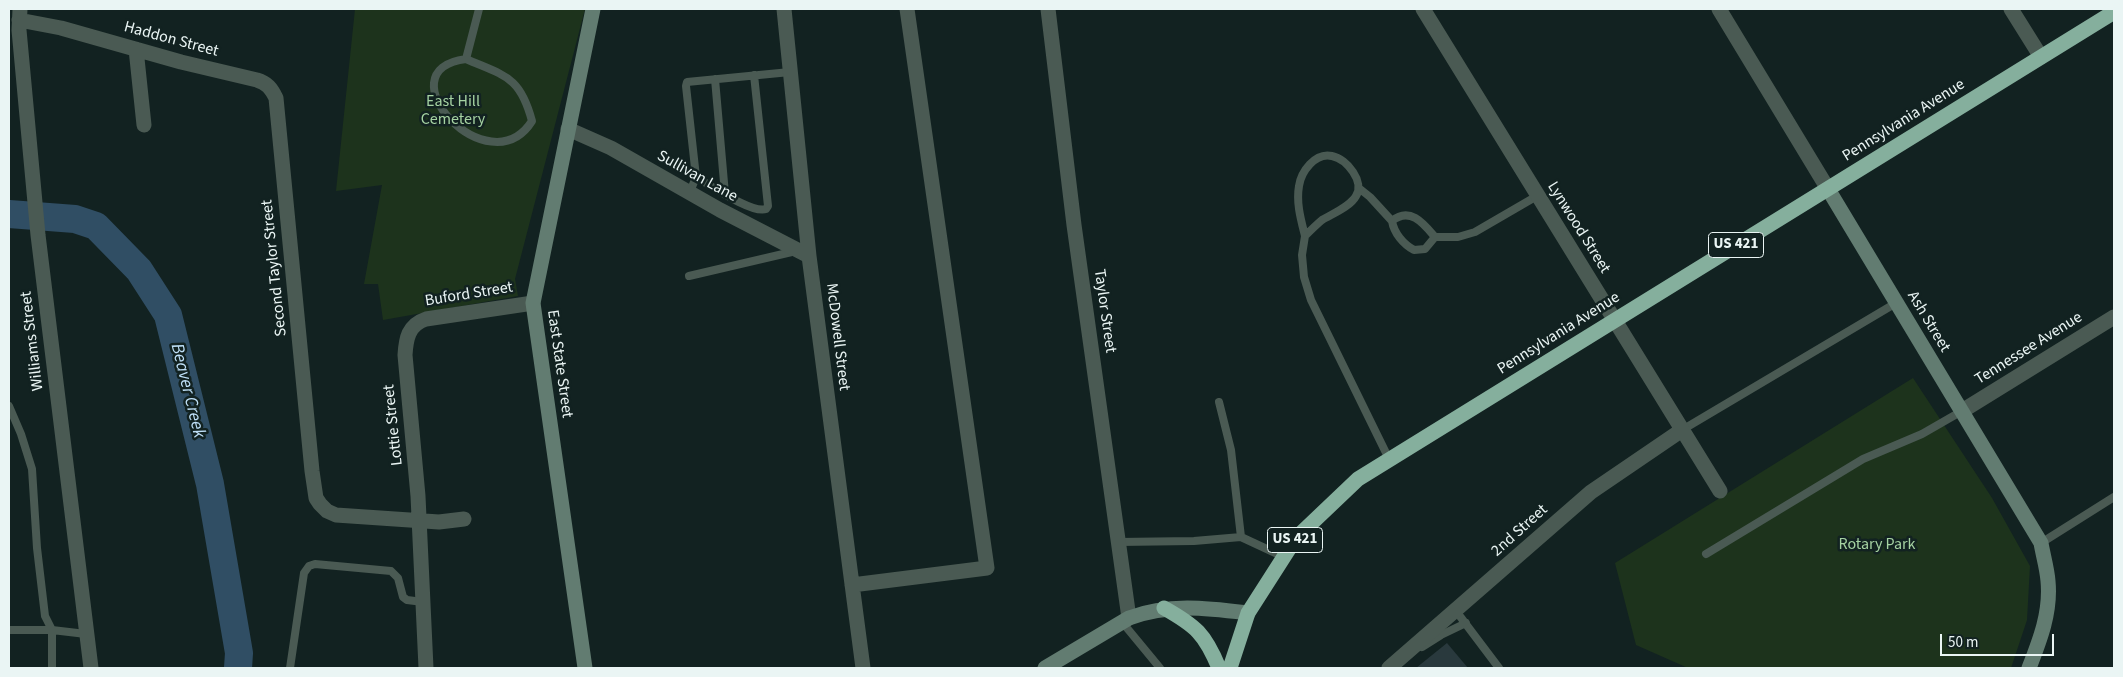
<!DOCTYPE html>
<style>
body{margin:0}
#map{position:relative;width:2123px;height:677px;overflow:hidden;background:#122221;font-family:"Source Sans 3",sans-serif}
canvas{display:block}
.frame{position:absolute;inset:0;border:10px solid #eaf5f4;pointer-events:none}
.scale{position:absolute;left:1940px;top:634px;width:114px;height:22px;box-sizing:border-box;border:2px solid #eaf5f4;border-top:0;padding-left:6px;font-size:15px;line-height:18px;white-space:nowrap;color:#eaf5f4;-webkit-text-stroke:4px #122221;paint-order:stroke}
</style>
<div id="map">
<canvas width="2123" height="677"></canvas>
<div class="frame"></div>
<div class="scale">50 m</div>
</div>
<script>
const ctx = document.querySelector('canvas').getContext('2d');
ctx.lineJoin = 'round';
function fill(path, color) { ctx.fillStyle = color; ctx.fill(path, 'evenodd'); }
function trace(path, color, width, dash) { ctx.strokeStyle = color; ctx.lineWidth = width; ctx.lineCap = dash ? 'butt' : 'round'; ctx.setLineDash(dash || []); ctx.stroke(path); }
function write(font, color, halo, rows, align = 'center') {
  ctx.font = font + ' "Source Sans 3",sans-serif'; ctx.lineWidth = 5; ctx.setLineDash([]); ctx.textBaseline = 'middle'; ctx.strokeStyle = halo; ctx.fillStyle = color; for (const [text, x, y, turn = 0] of rows) {
    ctx.save(); ctx.translate(x, y); ctx.rotate((+turn || 0) * Math.PI / 180); ctx.textAlign = isNaN(turn) ? turn : align; if (halo) ctx.strokeText(text, 0, 0); ctx.fillText(text, 0, 0); ctx.restore();
  }
}
fill(new Path2D(`
 M355,9H585L515,279L518,296L383,320L378,284H364L382,185L336,191Z
 M1913,378L1992,498L2030,566L2027,620L2011,668H1688L1636,645L1615,563Z`), '#1d331c');
trace(new Path2D(`
 M9,214L75,219L96,226L139,270L168,315L210,484L239,653L238,668`), '#304e64', 28);
fill(new Path2D(`
 M1447,643L1468,668H1416Z`), '#29393d');
trace(new Path2D(`
 M466,59C505,76 520,76 532,121C489,189 380,70 466,59Z
 M466,59L479,9
 M715,79L725,194
 M696,177C710,185 752,214 766,209L768,206L754,75
 M1360,189L1370,197L1392,221
 M690,192L696,177L686,86L687,82L790,72
 M1305,236C1301,220 1296,203 1299,186C1301,172 1315,152 1332,156C1347,159 1365,182 1356,196C1350,207 1332,214 1322,220C1316,225 1310,231 1305,236L1302,255L1304,277L1311,300L1389,459
 M1435,237L1425,249L1414,250C1403,244 1394,233 1392,221C1410,206 1424,224 1435,237H1458L1475,232L1537,196
 M689,276L796,251
 M1219,402L1231,450L1241,537
 M9,406L21,434L32,469L37,548L45,616L52,630L86,634
 M1682,430L1896,303
 M1118,542L1194,541L1241,537L1284,557
 M2041,543L2114,497
 M1706,554L1863,459L1922,434L1962,411
 M1456,611L1499,668
 M1122,622L1160,668
 M9,630H52V668
 M1422,647L1441,635L1466,623
 M290,668L304,573L309,566L315,564L391,571L398,578L403,597L407,600L423,602`), '#4a5a53', 8);
trace(new Path2D(`
 M20,9L19,30L38,235L91,668
 M784,9L809,256L863,668
 M1048,9L1074,225L1129,618
 M1423,9L1720,491
 M1719,9L1828,189
 M2011,9L2041,57
 M19,20L61,28L181,62L257,80C267,83 271,88 276,98L312,471L316,498L320,504L327,511L336,515L439,522L464,519
 M136,49L144,125
 M568,129L611,148L720,210L809,256
 M1962,411L2114,317
 M852,585L987,568L907,9
 M426,668L418,496L405,355C406,339 408,325 426,319L533,303
 M1389,668L1591,492L1682,430`), '#4a5a53', 15);
trace(new Path2D(`
 M1828,189L2041,543C2043,555 2047,568 2048,581C2051,612 2040,640 2029,668
 M585,668L533,303L593,9
 M1045,668L1129,618C1169,603 1207,608 1248,613`), '#627c71', 15);
trace(new Path2D(`
 M1164,608C1196,626 1205,634 1219,668
 M1230,668L1248,613L1296,538L1358,479L2114,12`), '#85af9d', 15);
for (const [x, y, w] of [
 [1736,245,55],
 [1295,540,55]
]) { const box = new Path2D(); box.roundRect(x - w / 2, y - 12.5, w, 25, 4); ctx.fillStyle = '#122221'; ctx.fill(box); trace(box, '#eaf5f4', 1); }
write('bold 15px', '#eaf5f4', null, [
 ["US 421",1736,245],
 ["US 421",1295,540]
]);
write('16px', '#eaf5f4', '#122221', [
 ["Haddon Street",171,40,15],
 ["Pennsylvania Avenue",1904,121,-32],
 ["Sullivan Lane",697,177,29],
 ["Lynwood Street",1578,228,58],
 ["Second Taylor Street",275,268,-96],
 ["Buford Street",469,295,-9],
 ["Taylor Street",1104,311,82],
 ["Ash Street",1928,322,59],
 ["Pennsylvania Avenue",1559,334,-32],
 ["McDowell Street",837,337,83],
 ["Williams Street",33,341,-97],
 ["Tennessee Avenue",2029,349,-32],
 ["East State Street",559,364,82],
 ["Lottie Street",394,425,-96],
 ["2nd Street",1520,531,-42]
]);
write('16px', '#a5d2a2', '#122221', [
 ["East Hill",453,102],
 ["Cemetery",453,120],
 ["Rotary Park",1877,545]
]);
write('italic 18px', '#bfe0f8', '#122221', [
 ["Beaver Creek",187,391,76]
]);
</script>
